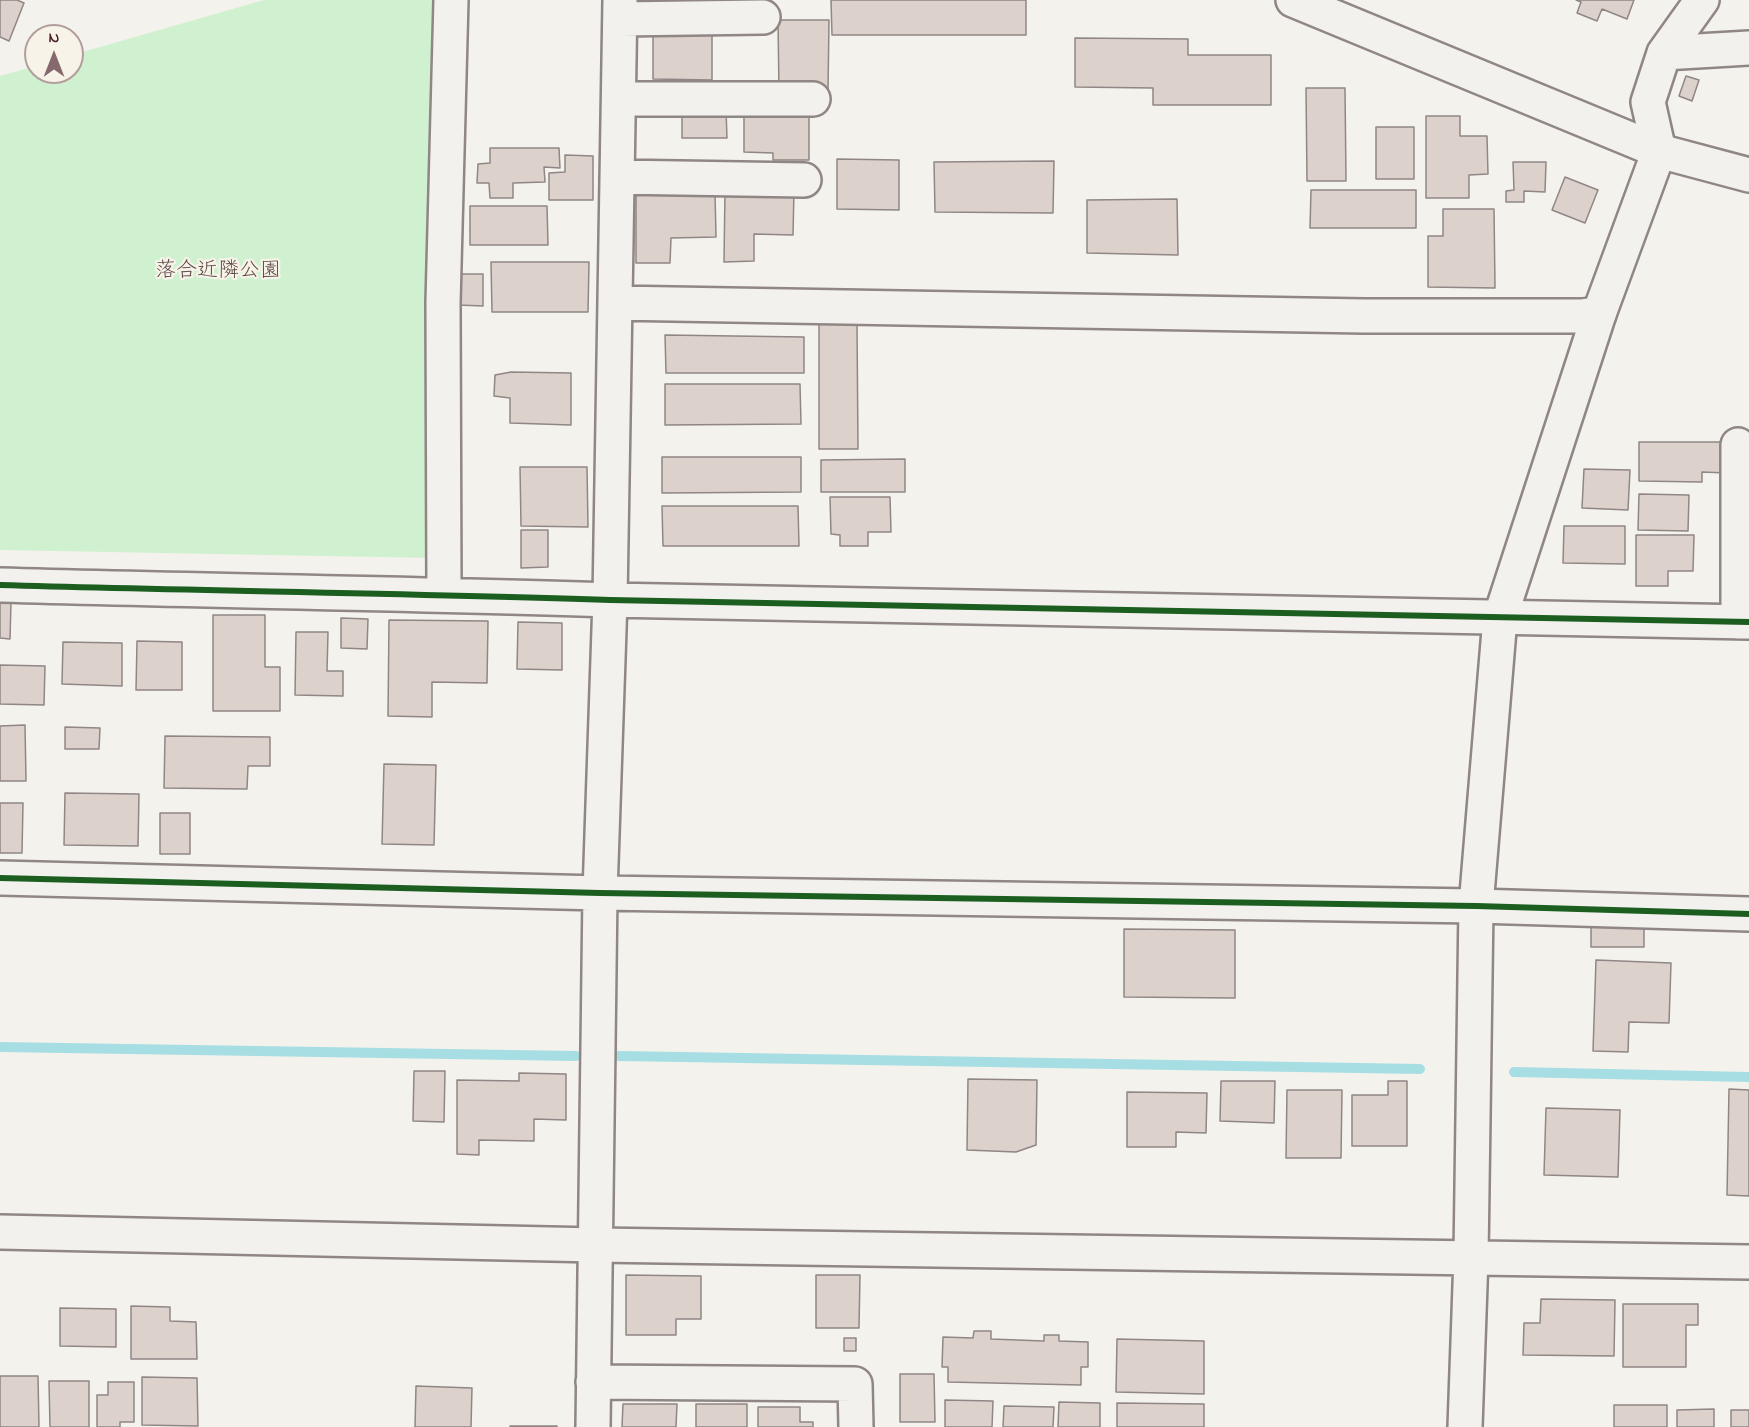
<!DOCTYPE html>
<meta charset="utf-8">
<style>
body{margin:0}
#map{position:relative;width:1749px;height:1427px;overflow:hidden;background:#f4f2ec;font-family:"Indie Flower",sans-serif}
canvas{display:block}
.north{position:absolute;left:24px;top:24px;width:60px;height:60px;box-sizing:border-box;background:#f7f3e8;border:2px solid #b29e9c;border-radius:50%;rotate:0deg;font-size:16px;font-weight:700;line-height:24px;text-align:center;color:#4a1f2b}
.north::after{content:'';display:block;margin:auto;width:21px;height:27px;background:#86696f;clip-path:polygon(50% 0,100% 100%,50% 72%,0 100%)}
</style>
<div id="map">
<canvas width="1749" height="1427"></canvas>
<div class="north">N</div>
</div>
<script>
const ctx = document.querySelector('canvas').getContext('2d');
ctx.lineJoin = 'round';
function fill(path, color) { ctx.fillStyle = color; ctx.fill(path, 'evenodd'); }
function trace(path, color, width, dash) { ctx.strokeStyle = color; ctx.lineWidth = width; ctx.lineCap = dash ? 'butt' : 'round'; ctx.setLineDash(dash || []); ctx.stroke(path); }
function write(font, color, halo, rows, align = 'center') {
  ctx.font = font + ' "Indie Flower","Klee One",sans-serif'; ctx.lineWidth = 4.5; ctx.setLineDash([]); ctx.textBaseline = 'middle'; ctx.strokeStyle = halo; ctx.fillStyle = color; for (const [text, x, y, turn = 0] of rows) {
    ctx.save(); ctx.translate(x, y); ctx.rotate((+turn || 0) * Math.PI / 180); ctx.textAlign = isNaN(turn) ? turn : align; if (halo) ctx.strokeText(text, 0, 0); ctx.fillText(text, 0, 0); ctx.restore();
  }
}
fill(new Path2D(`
 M264,0H441L433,558L0,550V76L36,66V72H72V55Z`), '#cff1d0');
trace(new Path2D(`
 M0,1047L576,1056
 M619,1056L1420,1069
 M1514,1072L1749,1077`), '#a7dee4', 10);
const building = new Path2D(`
 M0,0H17L24,3L9,41L0,37Z
 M831,0H1026V35H832Z
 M1576,0H1634L1627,19L1602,9L1597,21L1577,13L1581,2Z
 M778,20H829L828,92H779Z
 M653,33L712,34V80L653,79Z
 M1075,38L1188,39V55H1271V105H1153V88L1075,87Z
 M1686,76L1699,80L1692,101L1679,96Z
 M1306,88H1345L1346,181H1307Z
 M682,110H726L727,138H682Z
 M744,111H809V160H773V153L744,152Z
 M1426,116H1460V136H1487L1488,174L1469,175V198H1426Z
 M1376,127H1414V179H1376Z
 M490,148H559L560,168L544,167L545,182L513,183V198H490L489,183H477L478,164L490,163Z
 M565,155L593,156V200H549V173L565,172Z
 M837,159L899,160V210L837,209Z
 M1054,161L1053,213L935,212L934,162Z
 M1513,162H1546L1545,192L1524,191V202H1506V191L1514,190Z
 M1565,177L1598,190L1585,223L1552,210Z
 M725,190H794L793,235L754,234V261L724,262Z
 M1311,190H1416V228H1310Z
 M636,192L715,193L716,237L671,238L670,263H636Z
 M1177,199L1178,255L1087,253V200Z
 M470,206H547L548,245H470Z
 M1443,209H1494L1495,288L1428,287V236H1443Z
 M491,262H589L588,312H492Z
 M458,274H483V306L458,305Z
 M819,323L857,324L858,449H819Z
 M665,335L804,337V373H666Z
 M511,372L571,373V425L510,423V398L494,396L495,375Z
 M665,384H800L801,424L665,425Z
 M1639,442H1728L1727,473L1702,472V482L1639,481Z
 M662,457H801V492L662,493Z
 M905,459V492H821V460Z
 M520,467H587L588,527L521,526Z
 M1584,469L1630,470L1628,510L1582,508Z
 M1639,494L1689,495L1688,531L1638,530Z
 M830,497H890L891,532H868V546H840V535L831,534Z
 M662,506H798L799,546H663Z
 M1564,526H1625V564L1563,563Z
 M521,530H548V567L521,568Z
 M1636,535H1694L1693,571H1668V586H1636Z
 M0,601L11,602L10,639L0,638Z
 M213,615H265V667H280V711H213Z
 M341,618L368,619L367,649L341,648Z
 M389,620L488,621L487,683L432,682V717L388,716Z
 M518,622L562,623V670L517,669Z
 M296,632H328L327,671H343V696L295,695Z
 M137,641L182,642V690H136Z
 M63,642L122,643V686L62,684Z
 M0,665L45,666L44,705L0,704Z
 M25,725L26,781H0V726Z
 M65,727L100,728L99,749H65Z
 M165,736L270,737V766H248L247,789L164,788Z
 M384,764L436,765L434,845L382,844Z
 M65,793L139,794L138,846L64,845Z
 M0,803H23L22,853H0Z
 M160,813H190V854H160Z
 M1591,923H1644V947H1591Z
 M1124,929L1235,930V998L1124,997Z
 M1596,960L1671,963L1669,1023L1629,1022L1628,1052L1593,1051Z
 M414,1071H445L444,1122L413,1121Z
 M519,1073L566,1074V1120L534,1119V1141L479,1140V1155L457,1154V1080L519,1081Z
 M968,1079L1037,1080L1036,1145L1016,1152L967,1150Z
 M1221,1081H1275L1274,1123L1220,1121Z
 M1388,1081H1407V1146H1352V1095H1388Z
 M1729,1089L1749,1090V1196L1727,1195Z
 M1287,1090H1342L1341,1158H1286Z
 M1127,1092L1207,1093L1206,1133L1176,1132V1147H1127Z
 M1546,1108L1620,1110L1618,1177L1544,1175Z
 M626,1275L701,1276V1319H676V1335H626Z
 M816,1275H860L859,1328H816Z
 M1541,1299L1615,1300L1614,1356L1523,1355L1524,1323H1540Z
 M1623,1304H1698V1325H1686V1367H1623Z
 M131,1306L170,1307V1321L196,1322L197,1359H131Z
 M60,1308L116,1309V1347L60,1346Z
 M974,1331H991V1339L1044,1341V1335H1059V1341L1088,1342V1367H1081V1385L948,1382V1367H942L943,1337L973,1338Z
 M844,1338H856V1351H844Z
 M1117,1339L1204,1341V1394L1116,1392Z
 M900,1374H934L935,1422H900Z
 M0,1376H38L39,1427H0Z
 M142,1377L197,1378L198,1426L142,1425Z
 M49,1381H89V1427H50Z
 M108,1382H134V1422H120V1427H97V1395H108Z
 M416,1386L472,1388L471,1427H415Z
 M945,1400L993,1401L992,1427H945Z
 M1059,1402L1100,1403V1427H1058Z
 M1117,1403L1204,1404V1427H1117Z
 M623,1404H677L676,1427H622Z
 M696,1404H747V1427H696Z
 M1614,1405H1667V1427H1614Z
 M1004,1406L1054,1407L1053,1427H1003Z
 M758,1407H800V1422H813V1427H758Z
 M1714,1409V1427H1677V1410Z
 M1731,1410H1749V1427H1731Z
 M510,1426H557V1427H510Z`);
fill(building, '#ddd2cb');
trace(building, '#8f8685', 1.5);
const street = new Path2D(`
 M620,19L763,17
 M1664,53L1749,48
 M619,99H813
 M1659,151L1648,102L1664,53L1702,0
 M617,177L804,180
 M615,303L1364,316H1582L1599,314
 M1738,445V622
 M0,585C203,591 407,593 610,600L1749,622
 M444,594L443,303L451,0
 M0,878L600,893L1476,906L1749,914
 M593,1382L855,1384L856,1427
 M593,1427L600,893L610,600L620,0`);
const secondary = new Path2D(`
 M1293,0L1659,151L1749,175
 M0,1232L596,1245L1749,1262
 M1465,1427L1471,1257L1476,906L1500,618L1599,314L1659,151`);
trace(street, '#8f8685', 38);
trace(secondary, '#8f8685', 38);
trace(street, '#f2f1ed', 33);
trace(secondary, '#f2f1ed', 33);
trace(new Path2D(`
 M0,585C203,591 407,593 610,600L1749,622
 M0,878L600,893L1476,906L1749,914`), '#1b5e20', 6);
write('21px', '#5e4947', '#f7f3e8', [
 ["落合近隣公園",218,273]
]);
</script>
